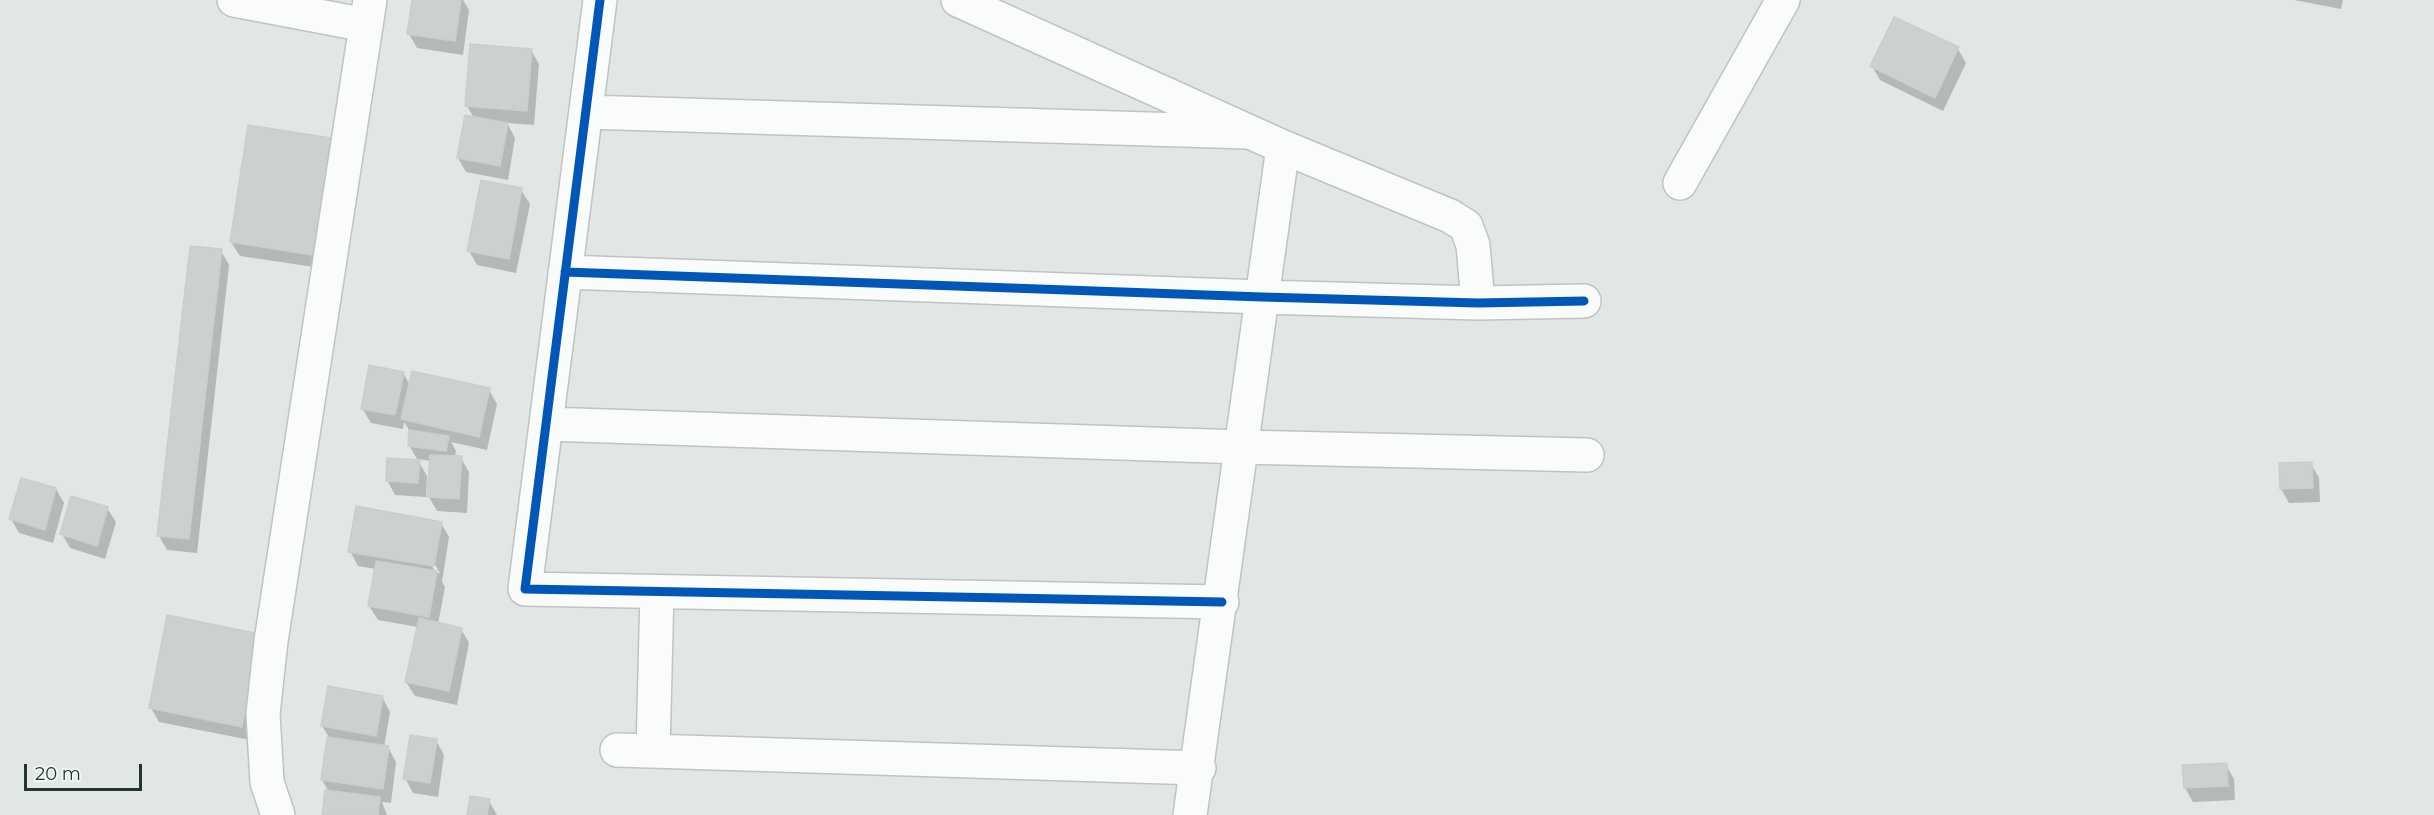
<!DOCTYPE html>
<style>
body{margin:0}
#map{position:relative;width:2434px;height:815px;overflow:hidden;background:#e1e7e4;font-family:Montserrat,sans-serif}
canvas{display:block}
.scale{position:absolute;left:24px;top:764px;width:118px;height:27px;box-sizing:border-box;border:3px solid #223733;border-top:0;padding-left:8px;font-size:18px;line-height:21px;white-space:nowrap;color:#223733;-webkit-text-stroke:4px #eff6f3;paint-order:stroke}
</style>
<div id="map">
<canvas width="2434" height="815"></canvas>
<div class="scale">20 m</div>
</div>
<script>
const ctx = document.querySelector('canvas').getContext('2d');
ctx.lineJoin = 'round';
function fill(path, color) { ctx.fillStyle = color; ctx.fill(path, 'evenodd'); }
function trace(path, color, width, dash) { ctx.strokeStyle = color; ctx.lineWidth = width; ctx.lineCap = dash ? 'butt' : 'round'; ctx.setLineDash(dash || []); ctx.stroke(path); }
fill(new Path2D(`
 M414,0H463L469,10L463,55L417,48L409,34Z
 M2294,0H2343L2341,9Z
 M1958,49L1966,63L1943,111L1880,80L1872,66Z
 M531,50L539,64L534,125L507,123L515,138L508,180L466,172L458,158L474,118L467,106Z
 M330,140L338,154L321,268L240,256L231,242Z
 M521,190L530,204L516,273L477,265L469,251Z
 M221,251L229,265L197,553L167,550L159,536Z
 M403,373L410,385L489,390L497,404L487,450L451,442L456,451L455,457L461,458L469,472L467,513L437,511L429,497L431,461L417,459L409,445L411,433L404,422L403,429L371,423L362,408Z
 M419,462L427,476L426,497L395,495L387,480Z
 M2311,464L2319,478L2320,502L2289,503L2281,489Z
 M56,489L64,503L53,543L19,533L11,519Z
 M107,508L116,522L105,559L70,548L62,534Z
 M441,523L449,537L442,582L445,587L438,624L461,629L469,643L457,705L415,696L406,682L418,627L378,620L369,606L376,569L358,566L350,551ZM432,559L440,573H436L429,561Z
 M259,635L250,740L159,722L151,708Z
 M382,697L390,712L384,747H388L396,762L391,803L382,802L387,815H323L329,792L322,780L329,737L322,726Z
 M436,740L444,755L438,797L413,793L405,778Z
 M2226,765L2234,779L2235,800L2193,802L2185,788L2184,767Z
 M489,801L497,815H468Z`), '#0003');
const building = new Path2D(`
 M412,0H461L455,41L407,34Z
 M1894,17L1959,47L1935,98L1870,66Z
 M470,44L532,49L527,111L465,106Z
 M465,115L508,123L500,166L457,158Z
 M248,125L331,138L313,255L230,242Z
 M481,180L522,188L509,259L467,251Z
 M190,246L222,249L189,539L157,536Z
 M369,365L404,372L395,415L361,409Z
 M412,371L490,388L479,437L401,419Z
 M409,430L449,436L446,451L408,446Z
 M430,455L462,456L459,499L427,497Z
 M387,458L420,460L418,483L386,481Z
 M2312,462L2313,488L2280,489L2279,463Z
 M21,478L56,488L45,530L9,519Z
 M71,496L108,507L97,546L60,534Z
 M356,506L442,522L434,566L348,552Z
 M376,561L437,571L429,617L368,606Z
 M167,615L260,634L242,727L149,708Z
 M419,618L462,628L449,691L405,682Z
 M328,686L383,696L376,736L321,726Z
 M410,735L437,739L430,783L403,779Z
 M327,737L389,746L383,789L321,780Z
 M2227,763L2228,786L2184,788L2182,765Z
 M325,790L380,797L378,815H322Z
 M470,796L490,799L487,815H467Z`);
fill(building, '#ccd0cf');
trace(building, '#cacfcd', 1.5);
const street = new Path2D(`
 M234,0L366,25
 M600,0L525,589L1222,602
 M958,0L1283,147L1450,216L1466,226L1473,245L1478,303
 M586,112L1248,132
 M1680,183L1783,0
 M565,272L1262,297L1478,303L1584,301
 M546,424L1242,447L1587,455
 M617,750L1199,768
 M653,751L657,592
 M278,815L267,782L263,714L271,641L370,0
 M1190,815L1283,147`);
trace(street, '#bec4c1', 36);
trace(street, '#fafbfb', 33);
trace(new Path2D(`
 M600,0L525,589L1222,602
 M565,272L1262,297L1478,303L1584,301`), '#0057b8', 9);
</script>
